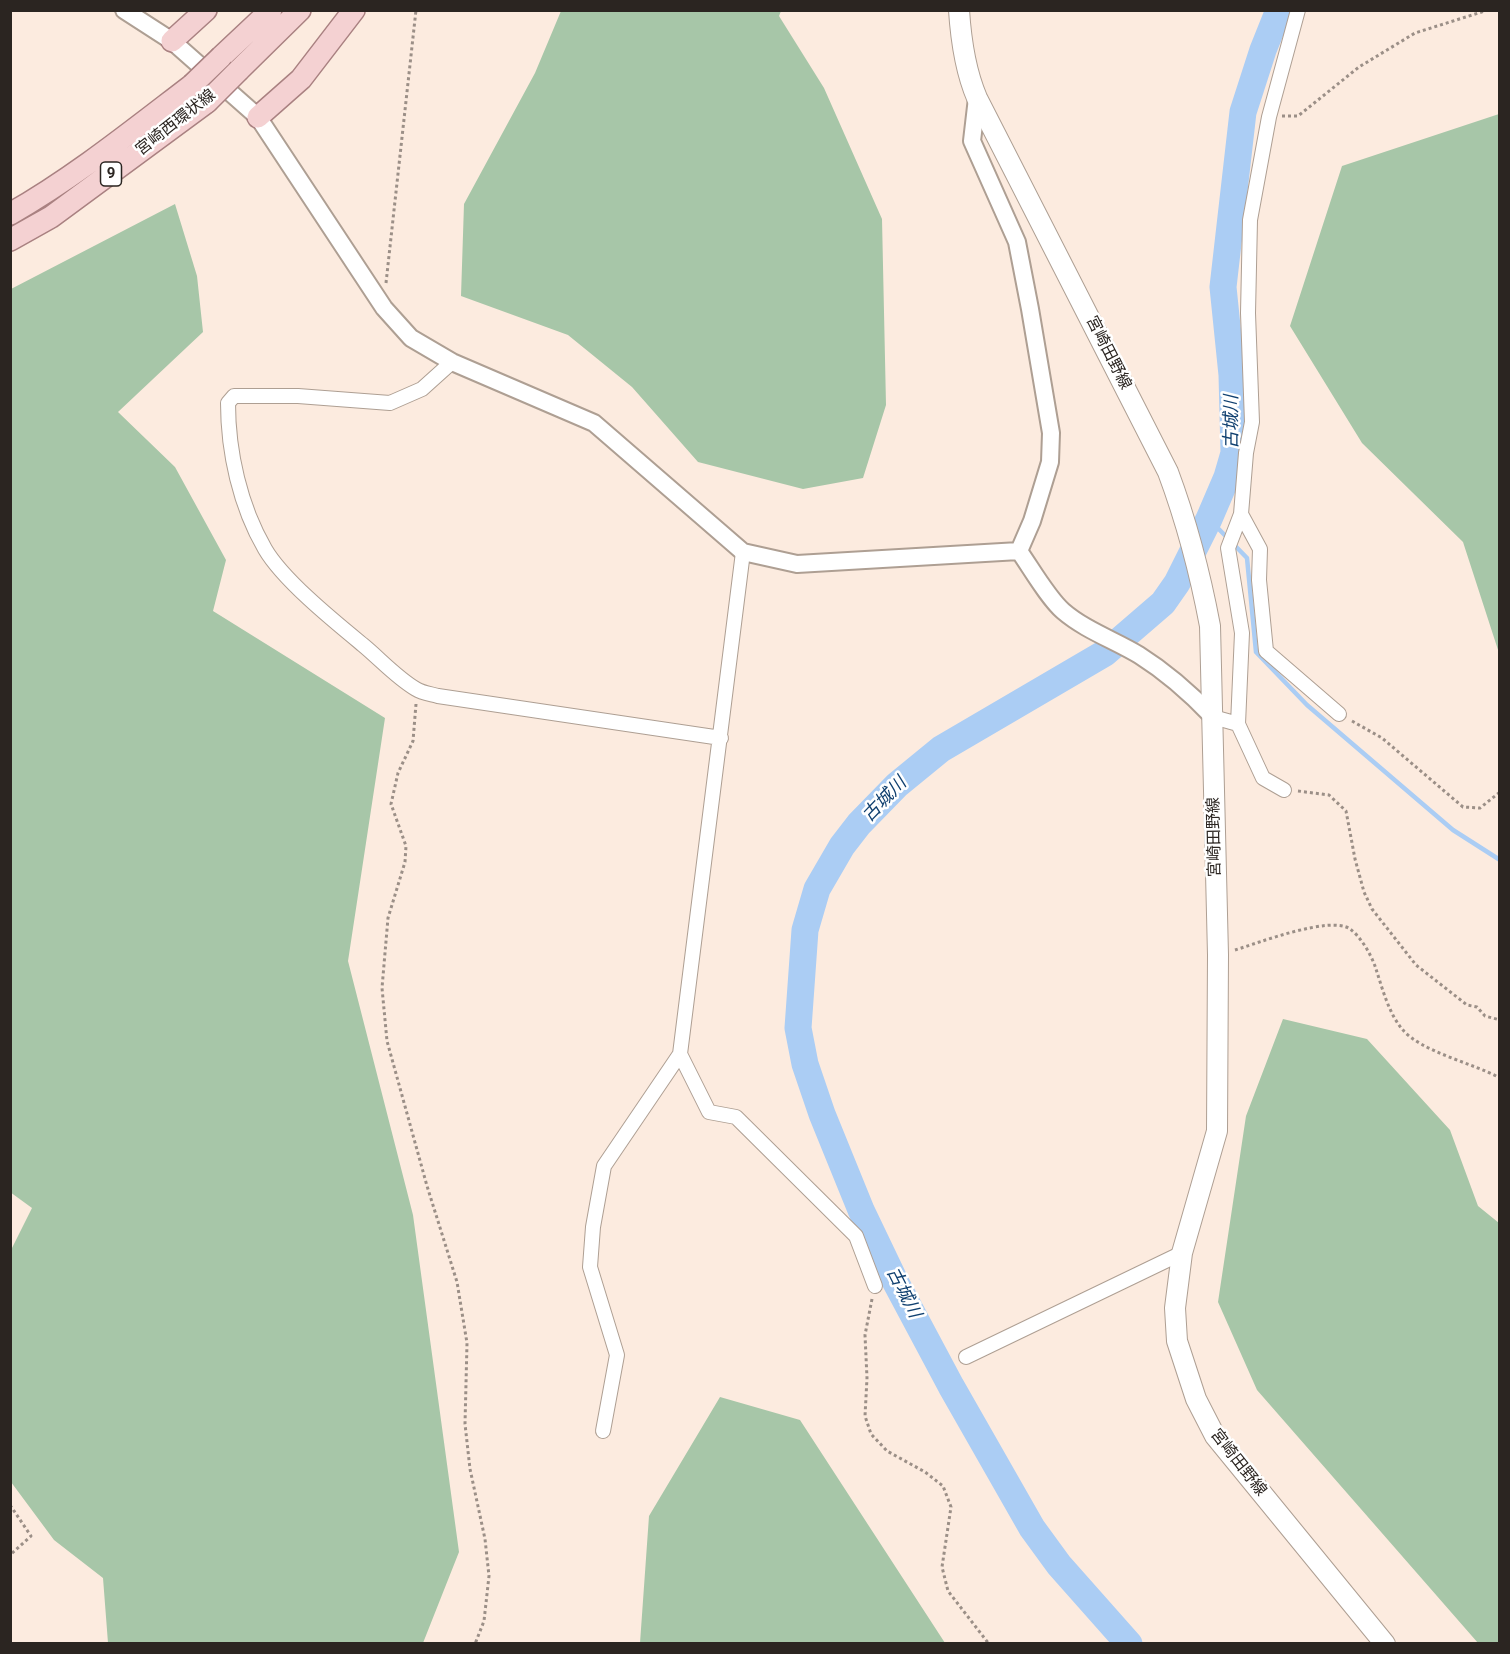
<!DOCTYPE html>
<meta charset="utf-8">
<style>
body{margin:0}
#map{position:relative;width:1510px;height:1654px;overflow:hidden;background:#fcebdf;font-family:Roboto,sans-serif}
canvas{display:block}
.frame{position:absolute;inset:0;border:12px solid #2b2521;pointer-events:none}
</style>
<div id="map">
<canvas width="1510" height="1654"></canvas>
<div class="frame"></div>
</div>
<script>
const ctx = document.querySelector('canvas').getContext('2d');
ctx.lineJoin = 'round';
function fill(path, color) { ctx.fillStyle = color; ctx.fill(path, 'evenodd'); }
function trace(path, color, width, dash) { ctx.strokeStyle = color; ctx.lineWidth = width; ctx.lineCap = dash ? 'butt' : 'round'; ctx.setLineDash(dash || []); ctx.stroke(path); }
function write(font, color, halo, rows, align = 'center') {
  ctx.font = font + ' Roboto,"Noto Sans JP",sans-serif'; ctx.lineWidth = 5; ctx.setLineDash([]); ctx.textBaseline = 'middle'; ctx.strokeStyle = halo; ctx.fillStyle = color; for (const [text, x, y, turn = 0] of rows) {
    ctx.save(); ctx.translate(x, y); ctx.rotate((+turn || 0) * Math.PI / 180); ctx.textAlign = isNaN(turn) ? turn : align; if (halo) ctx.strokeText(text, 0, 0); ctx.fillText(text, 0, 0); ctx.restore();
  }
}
fill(new Path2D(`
 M561,11H781L779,16L824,88L882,219L886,405L863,478L803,489L698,462L632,387L568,335L461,296L464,204L535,73Z
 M1499,114H1500L1499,653L1463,542L1362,443L1290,326L1342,166Z
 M175,204L197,276L203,332L118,412L175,467L226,560L213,611L385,718L348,961L413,1215L459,1552L423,1643H108L103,1578L54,1540L11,1482V1250L32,1208L10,1192L11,289Z
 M1283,1019L1367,1039L1450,1130L1478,1206L1499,1223V1643H1478L1257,1390L1218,1302L1246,1116Z
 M720,1397L800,1420L945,1643H640L649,1516Z`), '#a7c6a8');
trace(new Path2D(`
 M1209,519L1247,558L1256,652L1307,705L1453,830L1500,860`), '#abcdf4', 4.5);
trace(new Path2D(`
 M1129,1644L1059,1565L1032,1528L951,1386L895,1281L861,1210L822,1114L805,1064L798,1028L805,930L817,889L842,846L859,824L897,785L941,749L1105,653L1163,603L1177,583L1209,519L1227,477L1234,453L1232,375L1223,287L1243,112L1263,50L1279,10`), '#abcdf4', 27);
const minor = new Path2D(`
 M452,362L422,389L390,403L298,396H234L228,403C228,452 240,506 265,549C283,580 335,622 363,645C380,659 397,678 416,689C422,693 431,694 438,696L721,738
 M1241,514L1260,549L1259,580L1266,651L1339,714
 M1213,717L1238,724L1263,778L1284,790
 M1238,724L1242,633L1228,548L1241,514L1246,453L1252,422L1248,313L1250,220L1269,117L1298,10
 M680,1054L709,1112L736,1117L856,1236L875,1286
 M966,1357L1182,1253
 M603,1431L617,1355L590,1267L593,1227L604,1166L680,1054L743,552`);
const tertiary = new Path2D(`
 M124,10L172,41L258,117L384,308L411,338L452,362L594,423L743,552L797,564L1019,551C1031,568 1048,598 1063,611C1085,630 1114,640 1139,655C1166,672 1191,694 1213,717
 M977,98L972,141L1017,242L1030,309L1051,433L1050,462L1032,521L1019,551`);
const secondary = new Path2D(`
 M959,10C961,41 965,70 977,98L1168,472C1187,523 1200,573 1210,626L1218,955L1217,1131L1182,1253L1175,1308L1177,1341L1196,1399L1215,1436L1385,1644`);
const primary = new Path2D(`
 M172,41L206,10
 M221,57L271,10
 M239,70L300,10
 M258,117L301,79L354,10
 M10,214C75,177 133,130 192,85
 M10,240L51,217L207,102`);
trace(minor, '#ae9f93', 16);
trace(tertiary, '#ae9f93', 20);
trace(secondary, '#ae9f93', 22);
trace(primary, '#a98181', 24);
trace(new Path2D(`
 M1282,116H1298L1359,67L1415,33L1488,10
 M386,283L416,10
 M416,704L413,741L398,773L391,804L406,846L405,862L388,918L382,988L387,1041L427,1186L457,1282L467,1343L465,1424L470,1469L485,1539L489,1576L484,1621L475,1644
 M1352,721L1382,738L1463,807L1480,808L1500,792
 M1298,791L1329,795L1346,811L1355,859L1364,892L1372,909L1416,965L1467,1005L1477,1007L1485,1016L1500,1020
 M1235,950C1258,943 1331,915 1350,929C1361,937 1370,953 1375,966C1382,987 1388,1012 1402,1029C1421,1052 1473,1063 1500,1078
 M872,1299L865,1335L867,1378L865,1416L871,1434L887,1451L925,1472L943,1486L951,1507L942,1567L948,1591L989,1644
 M10,1505L31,1536L10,1555`), '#9b8f87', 3, [3, 3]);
trace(minor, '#fff', 14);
trace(tertiary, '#fff', 16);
trace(secondary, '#fff', 20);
trace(primary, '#f4d1d2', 21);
const primaryBridge = new Path2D(`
 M192,85L221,57
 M207,102L239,70`);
trace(primaryBridge, '#a98181', 24, []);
trace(primaryBridge, '#f4d1d2', 21);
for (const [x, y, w] of [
 [111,174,21]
]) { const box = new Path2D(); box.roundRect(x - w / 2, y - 12, w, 24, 4.5); ctx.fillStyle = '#fff'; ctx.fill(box); trace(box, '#2b2521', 1.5); }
write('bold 15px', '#2b2521', null, [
 ["9",111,174]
]);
write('16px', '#2b2521', '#fff', [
 ["宮崎西環状線",176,123,-38],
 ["宮崎田野線",1108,353,63],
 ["宮崎田野線",1215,837,-91],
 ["宮崎田野線",1238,1463,52]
]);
write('italic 18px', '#104070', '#fff', [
 ["古城川",1232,422,-90],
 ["古城川",885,800,-46],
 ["古城川",903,1293,63]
]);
</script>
